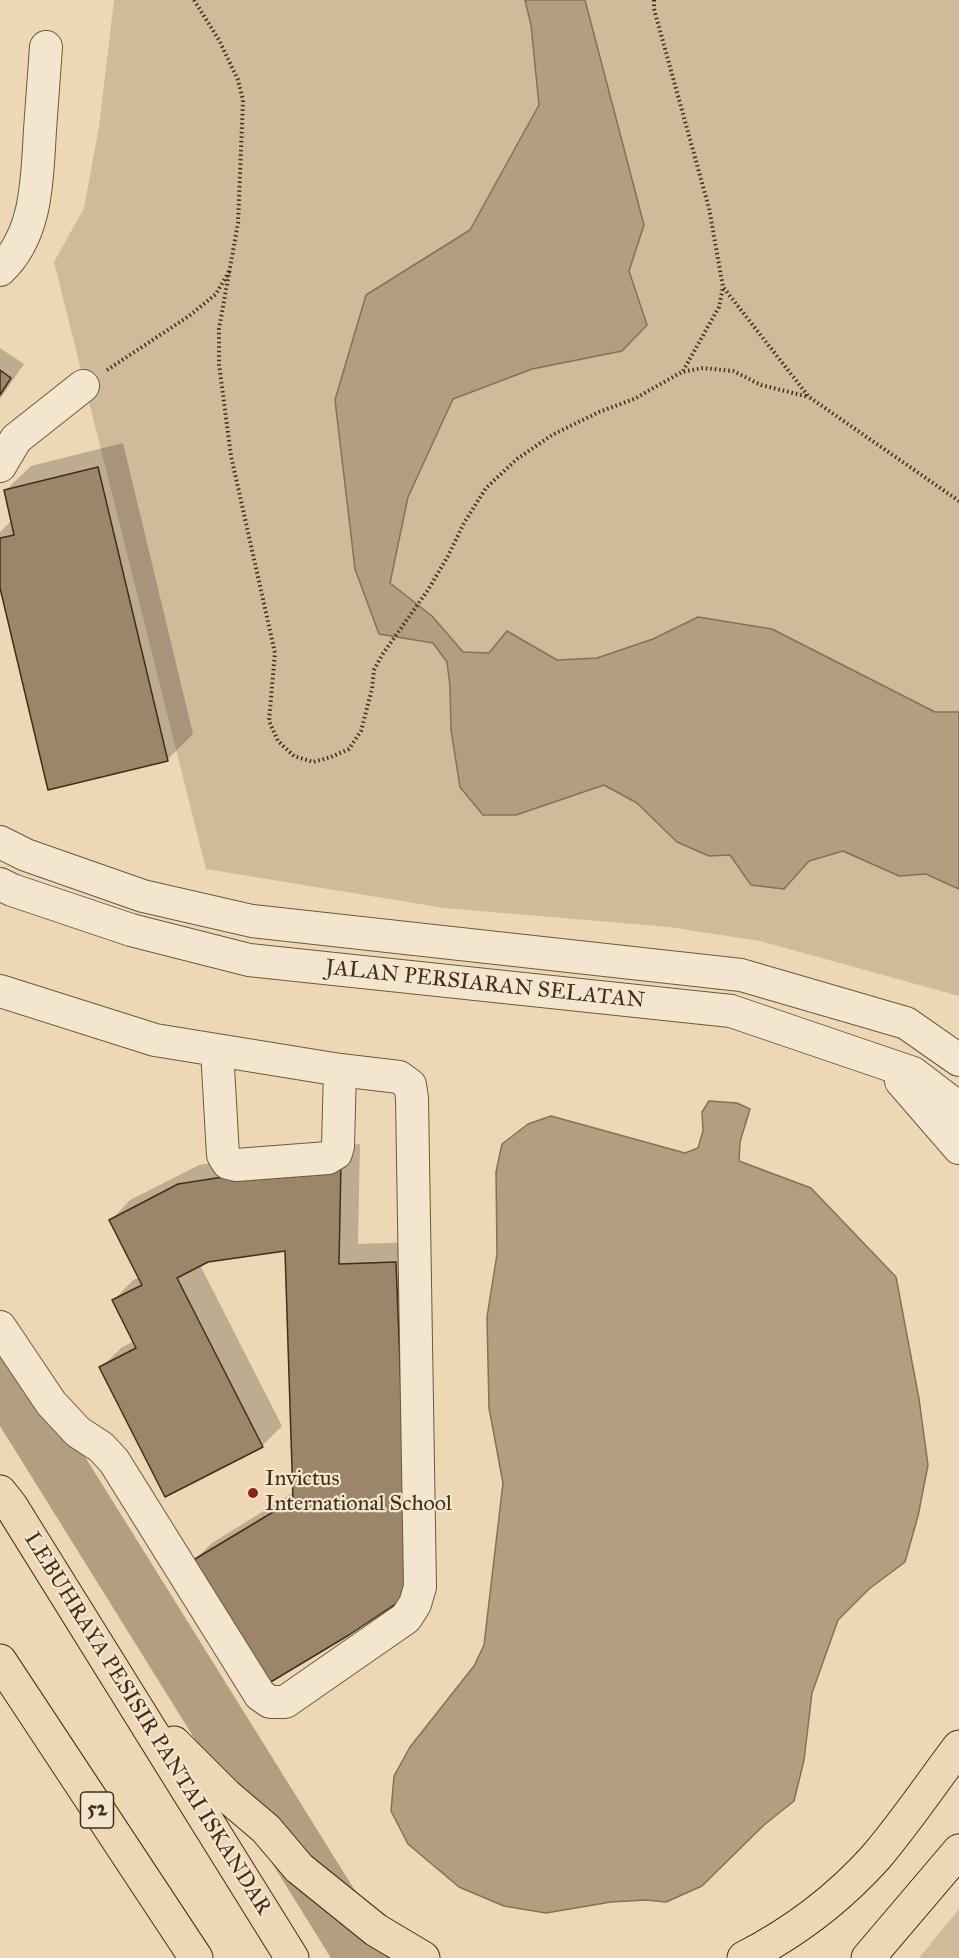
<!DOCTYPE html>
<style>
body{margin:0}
canvas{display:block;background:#eed7b5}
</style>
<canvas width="959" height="1958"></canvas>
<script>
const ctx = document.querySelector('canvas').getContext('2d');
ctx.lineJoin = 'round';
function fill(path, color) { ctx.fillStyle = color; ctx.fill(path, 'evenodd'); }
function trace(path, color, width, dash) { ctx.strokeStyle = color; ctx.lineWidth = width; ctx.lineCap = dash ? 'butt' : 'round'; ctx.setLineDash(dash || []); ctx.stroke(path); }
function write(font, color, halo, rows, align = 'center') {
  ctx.font = font + ' "IM FELL Great Primer",serif'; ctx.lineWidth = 4.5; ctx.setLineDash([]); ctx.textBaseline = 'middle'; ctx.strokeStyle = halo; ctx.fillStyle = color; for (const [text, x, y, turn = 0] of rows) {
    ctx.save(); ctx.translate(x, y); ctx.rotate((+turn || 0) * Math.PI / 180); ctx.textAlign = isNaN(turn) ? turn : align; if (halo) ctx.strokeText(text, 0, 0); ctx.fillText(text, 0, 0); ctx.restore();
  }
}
fill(new Path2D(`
 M114,0H959V996L760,941L669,927L444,908L206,869L54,262L84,208L99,127Z
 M959,1909V1958H919Z`), '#d1ba9a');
const water = new Path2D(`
 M525,0H585L644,225L629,271L647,325L622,351L532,369L453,399L408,497L390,583L432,616L463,652L489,653L507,631L557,660L597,658L653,639L698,617L772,629L935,712H959V889L926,874L899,876L843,851L809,861L784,889L751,885L730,855L709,856L677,842L637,803L604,785L516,815H483L460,787L451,730L450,686L447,662L433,643L379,634L355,569L335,400L366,295L470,230L539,105L531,25Z
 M709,1101L737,1103L750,1109L740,1142L739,1161L811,1188L896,1277L919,1399L928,1465L918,1516L905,1562L869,1589L838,1620L812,1693L804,1760L794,1801L764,1825L702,1886L666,1902L646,1900L611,1902L546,1913L504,1906L459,1887L408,1844L391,1811L394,1776L410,1747L474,1666L484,1645L503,1483L489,1408L487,1317L497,1254L496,1172L502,1144L528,1124L551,1116L685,1153L698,1148L703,1131L702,1112Z`);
fill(water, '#b49e80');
trace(water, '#867157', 1.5);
fill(new Path2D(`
 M0,348L24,364L0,399Z
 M123,443L193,734L168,759L49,788L0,581V532L12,520L5,491L31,466Z
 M360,1144L358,1244L415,1242L429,1573L192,1562L212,1543L294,1492L286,1249L207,1261L200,1265L282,1426L262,1446L101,1368L121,1348L134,1341L114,1300L133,1280L140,1277L111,1220L130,1200L199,1165L308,1148Z`), '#0003');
trace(new Path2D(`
 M0,1373L364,1958`), '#b49e80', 56);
const building = new Path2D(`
 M0,370L11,378L0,395Z
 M98,467L168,761L48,790L0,588V538L14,535L4,490Z
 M341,1163L339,1264L396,1262L409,1595L349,1635L264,1686L190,1562L293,1500L285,1251L208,1262L177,1278L263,1447L165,1497L99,1367L136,1348L112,1300L142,1285L109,1220L178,1184L287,1167Z`);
fill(building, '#9b866a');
trace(building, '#422e19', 1.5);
const minor = new Path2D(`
 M0,270C38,234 37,178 40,130C42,102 44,75 46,47
 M0,466L16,439L83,386
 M0,842L26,855L143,896L252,921L741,975L906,1023L959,1060
 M0,884L12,890L131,930L249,960L731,1011L913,1073L959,1108
 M0,991L155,1040L340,1070L399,1077L410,1085L412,1098L420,1587L415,1604L406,1618L285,1702H270L260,1695L114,1461L101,1447L78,1432L51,1403L0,1327
 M217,1050L223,1155L228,1163L236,1165L328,1158L336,1153L338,1146L340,1070
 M901,1081L959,1148`);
const highway = new Path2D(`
 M0,1492L11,1506L292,1958
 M0,1661L196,1958
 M174,1743L226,1795L266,1829L299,1868L376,1930L423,1958
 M744,1958C793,1933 838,1899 875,1858C905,1823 931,1784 959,1747
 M868,1958L959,1851`);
trace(minor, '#6d5840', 34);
trace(highway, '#422e19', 35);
trace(new Path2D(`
 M194,0L219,40L238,80L243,100L238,223L219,329V364L231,456L275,653L269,721L278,741L294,756L313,762L331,757L349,749L361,731L372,689L374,670L382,655L428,590L448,556L464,523L486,488L517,459L552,435L599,412L634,399L682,372L703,368L733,371L761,385L809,397
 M654,0V9L709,208L723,287L809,397L959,501
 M107,370L189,316L216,294L230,270
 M683,371L719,307L723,287`), '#422e19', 4, [1.5, 3]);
trace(minor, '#f4e5cf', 32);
trace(highway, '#eed7b5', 33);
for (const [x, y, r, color] of [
 [253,1493,6,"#8f2418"]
]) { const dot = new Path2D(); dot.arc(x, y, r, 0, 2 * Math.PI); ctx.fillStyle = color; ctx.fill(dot); trace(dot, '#f4e5cf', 2); }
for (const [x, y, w] of [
 [97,1810,33]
]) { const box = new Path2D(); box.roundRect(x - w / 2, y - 18, w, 36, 4.5); ctx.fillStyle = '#f4e5cf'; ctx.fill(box); trace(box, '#422e19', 1.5); }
write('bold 21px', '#422e19', null, [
 ["52",97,1810]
]);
write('22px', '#422e19', '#f4e5cf', [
 ["JALAN PERSIARAN SELATAN",485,985,6],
 ["LEBUHRAYA PESISIR PANTAI ISKANDAR",147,1724,58]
]);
write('22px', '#422e19', '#f4e5cf', [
 ["Invictus",265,1480],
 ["International School",265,1505]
], 'left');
</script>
